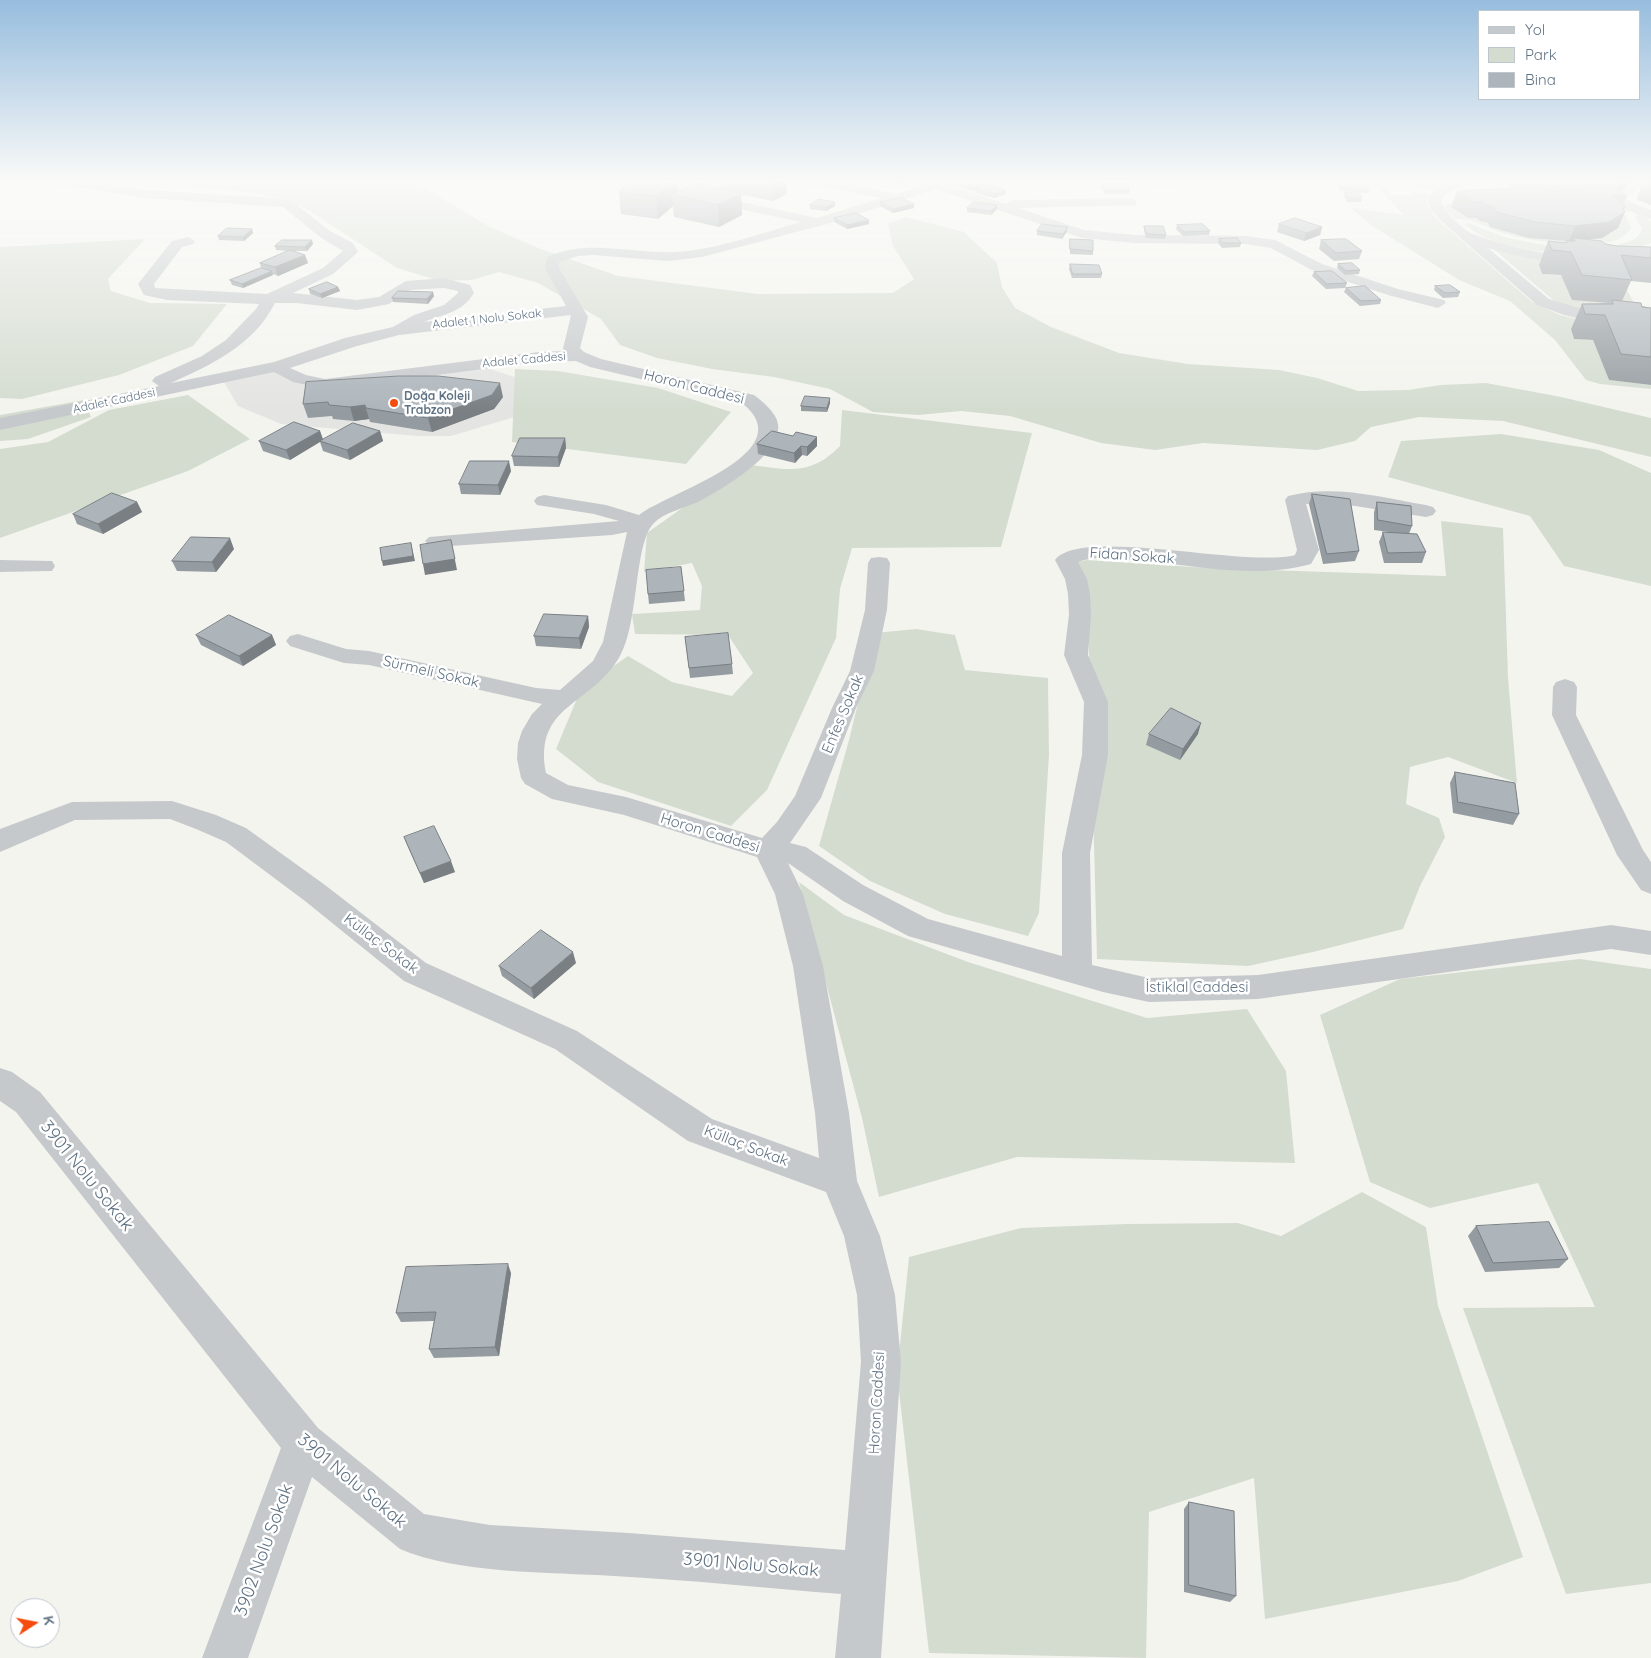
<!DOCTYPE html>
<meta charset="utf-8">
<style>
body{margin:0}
#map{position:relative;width:1651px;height:1658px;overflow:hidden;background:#f4f4ef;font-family:Quicksand,sans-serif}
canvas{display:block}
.legend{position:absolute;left:1478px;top:10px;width:162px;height:90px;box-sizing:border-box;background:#fff;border:1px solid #bfc7ce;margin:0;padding:6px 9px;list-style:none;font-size:15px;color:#607384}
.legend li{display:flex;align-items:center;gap:10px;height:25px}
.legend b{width:25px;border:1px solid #bfc7ce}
.north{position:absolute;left:10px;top:1598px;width:50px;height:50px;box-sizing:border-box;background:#fff;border:1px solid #bfc7ce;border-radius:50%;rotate:79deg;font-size:14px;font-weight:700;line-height:20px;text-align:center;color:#607384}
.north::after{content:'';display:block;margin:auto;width:18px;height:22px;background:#f54b0f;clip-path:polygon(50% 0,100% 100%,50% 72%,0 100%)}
</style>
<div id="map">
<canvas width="1651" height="1658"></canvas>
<ul class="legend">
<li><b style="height:6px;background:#c6c9cc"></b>Yol</li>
<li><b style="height:14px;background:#d4dcd0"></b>Park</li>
<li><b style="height:14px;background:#adb5bb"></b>Bina</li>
</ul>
<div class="north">K</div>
</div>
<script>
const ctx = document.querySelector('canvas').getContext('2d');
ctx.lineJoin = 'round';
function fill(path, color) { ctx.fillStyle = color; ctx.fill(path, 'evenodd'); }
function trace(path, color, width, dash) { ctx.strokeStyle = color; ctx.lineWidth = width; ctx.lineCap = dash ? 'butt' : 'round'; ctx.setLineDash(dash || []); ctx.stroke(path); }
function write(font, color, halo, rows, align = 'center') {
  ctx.font = font + ' Quicksand,sans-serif'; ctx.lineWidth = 5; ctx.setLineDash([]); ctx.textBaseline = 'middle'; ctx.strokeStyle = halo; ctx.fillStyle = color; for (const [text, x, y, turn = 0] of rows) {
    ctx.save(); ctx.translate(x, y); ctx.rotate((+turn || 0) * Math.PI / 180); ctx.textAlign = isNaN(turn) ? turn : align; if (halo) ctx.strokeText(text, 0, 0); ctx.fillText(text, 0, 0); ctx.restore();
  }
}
fill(new Path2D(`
 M484,367L552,389L521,415L451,436H417L281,424L238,406L224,382L275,370L333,385Z`), '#e4e5e3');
fill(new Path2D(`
 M94,179H388L426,189L490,227L538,248L618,276L758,294L893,293L914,279L893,246L888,224L906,217L964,232L997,263L1002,287L1015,308L1051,327L1119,353L1188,364L1279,370L1317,378L1358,391L1408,390L1441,385L1486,383L1561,397L1651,418V457L1503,421L1419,417L1371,427L1355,441L1317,450L1203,443L1155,450L1101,443L1010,416L961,411L918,415L873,412L830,389L774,377L712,369L657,358L620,345L601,319L538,283L499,272L472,280L440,281L397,268L310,211L287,200L257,193Z
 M1369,179L1448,181L1447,179L1455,181L1432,191L1422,189L1416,184L1380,182L1392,195H1414L1412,192L1429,194L1427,205L1436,218L1532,302L1560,315L1580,320L1571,329L1574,339L1593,340L1609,380L1651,385V389L1600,384L1586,380L1555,340L1510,301L1459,280L1371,225L1351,208L1404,215Z
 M1532,179L1604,182L1651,188L1638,189L1626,197L1628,201Z
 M1502,202L1477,218L1510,233L1549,240L1587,241L1612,233L1620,205L1631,211L1621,212L1626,216L1631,227C1622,257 1529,241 1506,234C1487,229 1476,218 1455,219L1444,208L1447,204Z
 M1643,215L1651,221V243L1633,250L1604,247C1616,245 1640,243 1642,228L1634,216Z
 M1469,223L1504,237L1589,254C1551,254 1493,250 1464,224Z
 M145,239L108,279L111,291L150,303L227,304L193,346L119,375L22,399L0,398V247Z
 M1491,247L1549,259L1539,266L1542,274L1622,280L1641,317L1569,307L1553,300Z
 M515,369L558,371L658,388L731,412L686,464L512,442Z
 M188,395L250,439L188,471L0,538V449L48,442L109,410Z
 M84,400L91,417L28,439L0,441V415Z
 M842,410L1032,433L1001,547L852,548L840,589L836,638L767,790L731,826L598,782L556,749L581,689L628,656L672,682L732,696L753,673L728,635L635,634L632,614L700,610L702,586L692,563L644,572L647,533L744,464C784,469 809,478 840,446Z
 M1501,434L1599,450L1651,473V586L1564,566L1530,516L1388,477L1401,441Z
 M1441,521L1503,528L1508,678L1517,783L1448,757L1410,767L1406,804L1439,818L1445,837L1420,886L1403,929L1317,951L1248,966L1097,959L1088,613L1068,564L1087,560L1207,568L1446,576Z
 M916,629L955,635L965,670L1048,678L1049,755L1039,913L1028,936L945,914L870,881L819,846L849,740L875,633Z
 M799,882L844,915L968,962L1147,1018L1247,1009L1286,1071L1295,1163L1017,1157L879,1197L862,1118Z
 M1580,959L1651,969V1583L1566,1594L1463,1308L1595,1307L1538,1183L1430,1208L1370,1182L1320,1015L1400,979Z
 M1362,1192L1426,1227L1438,1306L1523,1557L1458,1581L1265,1619L1254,1478L1149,1512L1146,1658L929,1653L897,1374L909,1257L1021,1228L1126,1224L1238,1223L1281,1236Z`), '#d4dcd0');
fill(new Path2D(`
 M46,179H77L145,190L276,198L292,201L330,231L353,243L358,252L333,274L293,293L357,300L379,297L406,281L444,278L470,285L474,293C462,313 444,314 424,322L566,306L545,268L547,257C590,238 633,255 678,252C719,249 761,233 801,222L615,183L609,179H634L817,218L882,198L805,183L799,179H825L897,194L928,184V179H968L967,182L951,186L1006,204L1013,200L1130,198L1135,199L1137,202L1135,205L1018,208L1084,230L1135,235L1246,236L1275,240L1322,264L1398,289L1444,300L1446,303L1438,308L1388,295L1312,270L1271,248L1246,244L1135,243L1082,238L936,189L830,223L702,257L668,261L593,255L578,256L559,262V268L588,317L580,348L584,352L601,359L754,395C763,402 776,412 778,424C783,454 722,489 700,501C685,508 664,512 653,524C634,545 639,623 620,656C592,706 533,704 546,773L568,785L626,797L762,838L777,822L795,796L832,708L850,671L865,610L868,563L871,558L879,557L887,558L890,563L887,610L874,671L856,708L821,798L790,843L806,847L863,885L928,919L1062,956V853L1082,755L1084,702L1064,655L1069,615L1068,594L1065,579L1055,560C1079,526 1247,568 1295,555L1297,550L1285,500L1288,496C1333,484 1381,497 1426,505L1433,507L1436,511L1433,515L1426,517L1342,504H1306L1319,550L1311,564C1257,579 1198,566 1143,561C1124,560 1096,554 1078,562L1087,579L1090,594L1091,615L1088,655L1108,702V755L1090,853L1092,965L1149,978L1258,975L1611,925L1651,931V955L1611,949L1258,999L1149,1002L1103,992L908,936L843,901L788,863L803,894L823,966L849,1113L857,1181L880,1236L895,1295L901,1362L881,1658H835L841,1594C765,1588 689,1580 614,1576C549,1572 459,1574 400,1549L312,1477L248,1658H202L281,1448L16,1112L0,1101V1068L12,1072L40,1092L318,1428L424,1514L490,1525L629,1533L845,1550L861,1362L857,1295L844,1236L826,1192L688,1141L555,1049L404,981L305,901L226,842L196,829L170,819L75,820L0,852V829L72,802L172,801L216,815L246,828L325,885L426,963L577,1031L712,1119L819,1158L815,1113L793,966L775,894L757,857L624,815L552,799L525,784L521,778L517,759L518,743L522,731L532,714L542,704L369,665L344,663L290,646L286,641L290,636L298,634L346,649L369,651L536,688L560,690L593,661L603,642L627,532L612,535L436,547L429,545L425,541L429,537L619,521L594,514L537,505L534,501L537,497L544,495L606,505L639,515C666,493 805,453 742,403L590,367L576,361L539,362L325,389L293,382L274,372L0,430V418L159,386L152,381L155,377L202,356L226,340L256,309L259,304L167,300L144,295L138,284L172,241L188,237L195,241L193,244L182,247L154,284L155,288L267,294L323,268L343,251L320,237L283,207L145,198L52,183ZM444,288L458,291V293L444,305L414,315L393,327L345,338L274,362L171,383C211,365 254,345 275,303H297L357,310L389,304L410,290ZM571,315L563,349L564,351L539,352L325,379L306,375L290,368L357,346L399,335Z
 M1462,179H1548L1605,192L1651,210V219C1637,216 1623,206 1609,201C1570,188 1497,172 1459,188C1452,191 1443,193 1441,201C1443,210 1464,231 1473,234C1507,247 1548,256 1586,256C1608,256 1629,252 1651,247V255C1596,270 1543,264 1488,248L1549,299L1596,313L1651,318V328L1596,323L1564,315L1537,305L1440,220L1431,210L1428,201C1431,187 1450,182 1462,179Z
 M1600,179L1651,180V188L1606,183Z
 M0,560L52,561L55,566L52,571L0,572Z
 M1565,679L1574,682L1577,687L1576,715L1643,850L1651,862V894L1641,890L1617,855L1552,715L1553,687L1556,682Z`), '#c6c9cc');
fill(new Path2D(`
 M630,179H677L678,191L721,188V179H786L787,194L773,201L748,196V194L746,196L741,195L742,215L719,227L674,217L673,206L658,219L621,214L619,192L635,180Z
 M840,179H873L865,185L840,182Z
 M885,179H906L903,185L884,184Z
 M1022,179H1046V181Z
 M1149,179H1171L1170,185L1150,184Z
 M1176,179H1202L1201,181L1176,180Z
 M1598,179H1629L1626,188L1619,191L1627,196L1623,204L1625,206L1618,228L1602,238L1587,239L1617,246L1651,247V283L1631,281L1622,301L1651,308V385L1609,380L1593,340L1574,339L1571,329L1582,304L1610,303L1572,300L1561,275L1542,274L1539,265L1548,241L1565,243L1566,241L1529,238L1490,227L1488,223L1480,221L1477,218H1469L1451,207L1457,191L1509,189L1510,185L1548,187L1596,185Z
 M1645,179H1651V205L1637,200L1638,197H1637Z
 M1338,180L1369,189L1368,193L1340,191L1337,184Z
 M954,182L984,185L1006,190V194L994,198L975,193V190L972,191L954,186Z
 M1102,183L1130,190L1129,194H1105L1101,187Z
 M1345,192L1362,198L1361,202H1347L1344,196Z
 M835,202V206L826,211L810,209V205Z
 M880,202L914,208L893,213L880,206Z
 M997,205V209L991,215L967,212V208Z
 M834,218L869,224L847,229L834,222Z
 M1279,224L1322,227L1320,235L1304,241L1277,232Z
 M1177,225L1210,231L1209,235L1183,236L1176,229Z
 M1144,226L1166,235L1165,239L1146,238L1144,230Z
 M252,229L253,233L244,241L219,240L218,236Z
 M1037,231H1067L1062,239L1037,235Z
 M1070,239L1093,251V255L1070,254Z
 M1219,239L1241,243L1240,247L1222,248L1218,243Z
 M1321,240L1362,251L1359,259L1334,261L1319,249Z
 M313,244L307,251H291L308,263L278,276L273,274V275L243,288L232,285L230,280L261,268L260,263L289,251L276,250L275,246Z
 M1070,264L1102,274L1101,278H1072L1069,269Z
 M1338,264L1360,270L1359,274L1345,275L1337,268Z
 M1314,272L1347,283L1345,288L1326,289L1312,276Z
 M1435,286L1460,292L1458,297L1443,298L1434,290Z
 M338,287L340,291L322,298L310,294L309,289Z
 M1346,288L1381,300L1380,304L1360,306L1344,292Z
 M434,296L428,304L393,302L392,298Z
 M306,382L503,397L494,409L432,432L370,422L369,419L354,421L333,419L332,416L308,418L303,404Z
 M830,403L827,412L801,411V406Z
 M320,431L323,439L380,431L383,441L350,460L323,451L320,442L290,460L263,451L259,441Z
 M565,438L566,448L559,467L514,466L512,456Z
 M757,444L817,446L807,456L802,455L795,463L758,454Z
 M511,471L500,495L461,494L459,484Z
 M1312,494L1359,551L1355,561L1323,564L1309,504Z
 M137,502L142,512L103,534L77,524L73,514Z
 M1377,502L1412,526L1409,534L1426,552L1422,563H1384L1379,542L1383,532H1389L1374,530V512Z
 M234,549L216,572L177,571L172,561Z
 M681,567L685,601L649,604L648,594Z
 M588,616L589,627L581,649L536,646L534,636Z
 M196,635H272L276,645L243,666L201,645Z
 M685,637L732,664L733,674L690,678Z
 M1149,734H1198L1180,760L1146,745Z
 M1455,772L1519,814L1513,825L1453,813L1450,783Z
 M404,837L455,872L424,883L408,847Z
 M576,963L534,999L502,976L499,966Z
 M1476,1226L1568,1259L1559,1268L1485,1272L1468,1236Z
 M511,1273L499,1356L434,1358L429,1349L434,1321L401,1322L396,1313Z
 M1189,1502L1236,1596L1230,1602L1184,1592V1509Z`), '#959ca1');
fill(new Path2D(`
 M676,179H677L679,196L672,194L673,206L658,219L656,196Z
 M745,179H747L748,194L746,196Z
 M772,179H786L787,194L773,201Z
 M865,179H873L865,185Z
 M904,179H906L903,185V181Z
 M1621,179H1629L1626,188L1615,193Z
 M985,183L984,187L975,189V190L972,191L973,188Z
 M1006,190V194L994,198V194Z
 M741,193L742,215L719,227L718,205Z
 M835,202V206L826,211V207Z
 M914,204V208L893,213V209Z
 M997,205V209L991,215V211Z
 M1625,206L1622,214L1625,212L1618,228L1602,238L1575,241L1573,238L1572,241L1569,242L1575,226L1623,209Z
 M869,220V224L847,229V225Z
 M1068,227L1067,231L1062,239L1063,234Z
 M1322,227L1320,235L1304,241L1306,233Z
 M252,229L253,233L244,241L243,237Z
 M312,240L313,244L307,251L305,247Z
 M305,255L308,263L278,276L275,267Z
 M272,271L273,275L243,288L242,284Z
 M338,287L340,291L322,298L320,294Z
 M433,292L434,296L428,304L427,299Z
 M500,383L503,397L494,409L432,432L428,418Z
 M830,398V403L827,412V408Z
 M365,405L369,419L354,421L350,407Z
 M320,431L323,440L290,460L286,450Z
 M380,431L383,441L350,460L347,450Z
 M817,437V446L807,456V447Z
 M565,438L566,448L559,467L558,457Z
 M801,446L802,455L795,463L794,453Z
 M509,461L511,471L500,495L498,485Z
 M137,502L142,512L103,534L98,524Z
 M230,538L234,549L216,572L212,562Z
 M451,540L457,570L425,575L423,564Z
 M411,543L415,561L383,566L382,561Z
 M588,616L589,627L581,649L579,638Z
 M272,635L276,645L243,666L239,656Z
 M1201,723L1198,734L1180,760L1183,749Z
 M451,861L455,872L424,883L420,873Z
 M573,952L576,963L534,999L531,988Z
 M508,1264L511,1273L499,1356L495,1347Z`), '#797f83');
const building = new Path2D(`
 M635,179H676L656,196L619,192Z
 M885,179H904L903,181L884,180Z
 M961,179H972L985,183L973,188L954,182Z
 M1150,179H1171V182L1150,181Z
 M1338,180L1366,182L1369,189L1341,187Z
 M696,183L741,193L718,205L672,194Z
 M1102,183H1126L1130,190H1105Z
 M987,184L1006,190L994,194L975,189Z
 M1543,184L1548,187L1607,184L1627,196H1614L1625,206L1623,209L1625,212L1609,222L1575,226L1535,222L1496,212L1494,207L1485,205L1483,202H1474L1457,191L1515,188L1510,185Z
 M1345,192L1359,193L1362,198H1348Z
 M901,198L914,204L893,209L880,202Z
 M819,199L835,202L826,207L810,205Z
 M973,202L997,205L991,211L967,208Z
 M856,213L869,220L847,225L834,218Z
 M1295,218L1322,227L1306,233L1279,224Z
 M1042,224L1068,227L1063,234L1037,231Z
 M1203,224L1210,231L1184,232L1177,225Z
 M1144,226H1163L1166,235L1147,234Z
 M227,228L252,229L243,237L218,236Z
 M1237,238L1241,243H1223L1219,239Z
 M1573,238L1602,241L1605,244L1617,246L1651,247V258L1621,255L1632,280L1582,275L1571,252L1552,250L1548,241L1567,243L1566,241H1575Z
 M1070,239L1093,240V251L1070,249Z
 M1346,239L1362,251L1336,253L1321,240Z
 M282,240H312L305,247L275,246Z
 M290,250L305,255L275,267L260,263Z
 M1352,263L1360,270L1346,271L1338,264Z
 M1070,264L1099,265L1102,274H1073Z
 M261,268L272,271L242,284L230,280Z
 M1332,271L1347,283L1327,284L1314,272Z
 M327,282L338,287L320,294L309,289Z
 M1450,285L1460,292L1445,293L1435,286Z
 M1365,286L1381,300L1361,301L1346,288Z
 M398,291L433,292L427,299L392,298Z
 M1612,300L1641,303L1642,307L1651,308V357L1621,354L1605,315L1585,314L1582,304H1613Z
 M399,376H438L500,383L492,395L428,418L366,408L365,405L350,407L329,405L328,402L303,404L306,382Z
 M805,396L830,398L827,408L801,406Z
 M294,422L320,431L286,450L259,441Z
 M353,423L380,431L347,450L320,441Z
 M772,431L793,436L796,432L817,437L807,447L801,446L794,453L757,444Z
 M520,438H565L558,457L512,456Z
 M470,461H509L498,485L459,484Z
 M112,493L137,502L98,524L73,514Z
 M1312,494L1350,499L1359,551L1327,554Z
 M1377,502L1411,506L1412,526L1378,520Z
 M1383,532L1417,534L1426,552L1388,553Z
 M191,537L230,538L212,562L172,561Z
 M451,540L455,559L423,564L420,545Z
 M411,543L413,556L382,561L380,548Z
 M681,567L684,591L648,594L646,570Z
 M544,614L588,616L579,638L534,636Z
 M229,615L272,635L239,656L196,635Z
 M728,633L732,664L689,668L685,637Z
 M1171,708L1201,723L1183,749L1149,734Z
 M1455,772L1515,783L1519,814L1458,802Z
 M434,826L451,861L420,873L404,837Z
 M541,930L573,952L531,988L499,966Z
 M1549,1222L1568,1259L1493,1263L1476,1226Z
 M508,1264L495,1347L429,1349L436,1312L396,1313L406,1267Z
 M1189,1502L1234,1511L1236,1596L1189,1585Z`);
fill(building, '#adb5bb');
trace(building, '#797f83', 1);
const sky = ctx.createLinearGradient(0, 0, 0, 411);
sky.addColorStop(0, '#97bdde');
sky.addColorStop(0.44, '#fafaf8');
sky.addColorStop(1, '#fafaf800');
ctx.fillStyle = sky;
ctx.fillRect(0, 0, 1651, 411);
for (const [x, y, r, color] of [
 [394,403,5,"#f54b0f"]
]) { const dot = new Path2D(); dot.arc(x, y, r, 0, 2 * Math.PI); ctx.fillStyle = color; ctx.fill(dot); trace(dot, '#fff', 2); }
write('12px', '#607384', '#fff', [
 ["Adalet 1 Nolu Sokak",487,319,-6],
 ["Adalet Caddesi",524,360,-5],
 ["Adalet Caddesi",114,401,-12]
]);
write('bold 12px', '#607384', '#fff', [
 ["Doğa Koleji",404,396],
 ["Trabzon",404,410]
], 'left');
write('15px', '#607384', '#fff', [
 ["Horon Caddesi",694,387,14],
 ["Fidan Sokak",1132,556,4],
 ["Sürmeli Sokak",431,672,13],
 ["Enfes Sokak",843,714,-67],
 ["Horon Caddesi",710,833,17],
 ["Küllaç Sokak",381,944,37],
 ["İstiklal Caddesi",1197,987],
 ["Küllaç Sokak",746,1146,21],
 ["Horon Caddesi",877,1403,-87]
]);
write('18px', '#607384', '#fff', [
 ["3901 Nolu Sokak",87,1176,51],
 ["3901 Nolu Sokak",352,1481,40],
 ["3902 Nolu Sokak",264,1550,-70],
 ["3901 Nolu Sokak",751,1565,5]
]);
</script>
